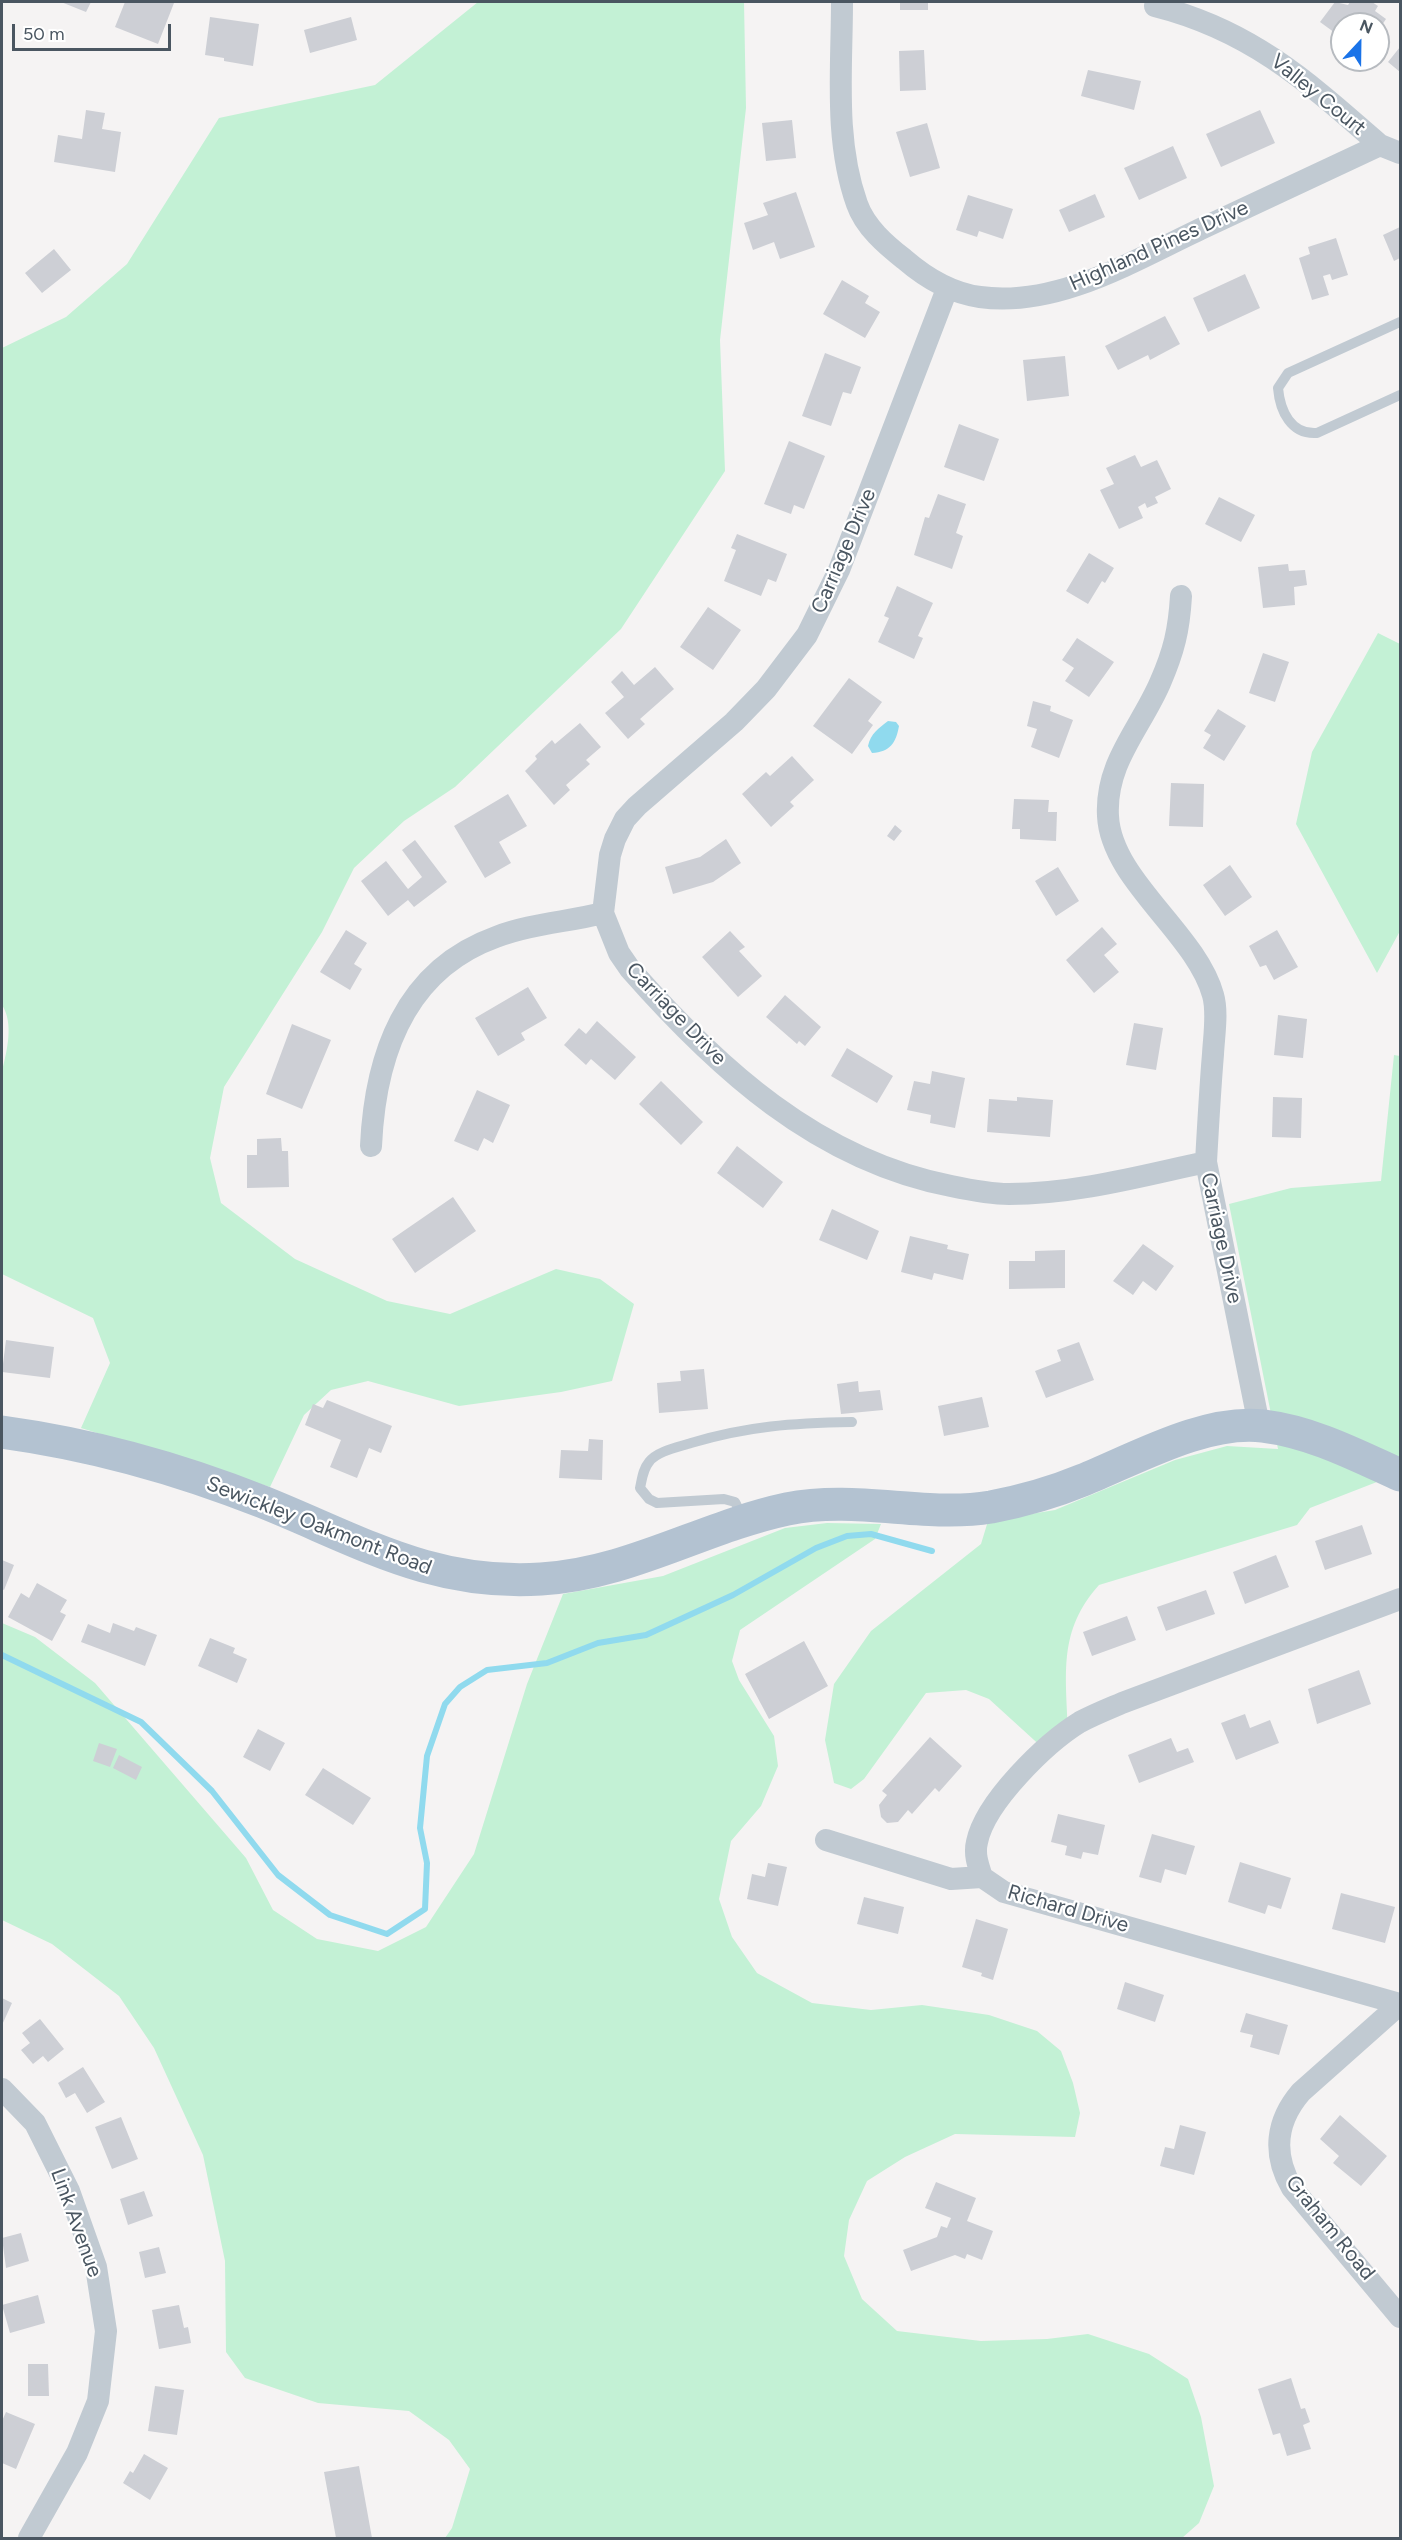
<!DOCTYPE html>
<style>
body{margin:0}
#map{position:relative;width:1402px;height:2540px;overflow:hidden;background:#f5f3f3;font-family:Figtree,sans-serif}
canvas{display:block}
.frame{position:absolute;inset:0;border:3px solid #4a5661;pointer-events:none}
.north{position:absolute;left:1330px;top:12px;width:60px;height:60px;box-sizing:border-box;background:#fff;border:2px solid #b7bbc0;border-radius:50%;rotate:22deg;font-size:16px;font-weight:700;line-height:24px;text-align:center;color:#4a5661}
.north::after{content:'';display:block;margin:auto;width:21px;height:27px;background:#1a73e8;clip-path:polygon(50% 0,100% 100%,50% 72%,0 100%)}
.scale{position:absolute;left:12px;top:24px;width:159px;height:27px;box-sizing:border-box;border:3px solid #4a5661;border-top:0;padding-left:8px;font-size:18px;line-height:21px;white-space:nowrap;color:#4a5661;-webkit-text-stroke:4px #fff;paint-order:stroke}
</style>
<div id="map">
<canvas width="1402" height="2540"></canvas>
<div class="frame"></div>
<div class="north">N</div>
<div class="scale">50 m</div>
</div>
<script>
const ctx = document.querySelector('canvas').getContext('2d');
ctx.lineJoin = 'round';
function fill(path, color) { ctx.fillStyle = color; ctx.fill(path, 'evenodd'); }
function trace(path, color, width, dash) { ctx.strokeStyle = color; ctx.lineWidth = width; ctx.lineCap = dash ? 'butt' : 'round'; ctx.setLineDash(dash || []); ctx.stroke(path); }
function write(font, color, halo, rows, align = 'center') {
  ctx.font = font + ' Figtree,sans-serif'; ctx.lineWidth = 4.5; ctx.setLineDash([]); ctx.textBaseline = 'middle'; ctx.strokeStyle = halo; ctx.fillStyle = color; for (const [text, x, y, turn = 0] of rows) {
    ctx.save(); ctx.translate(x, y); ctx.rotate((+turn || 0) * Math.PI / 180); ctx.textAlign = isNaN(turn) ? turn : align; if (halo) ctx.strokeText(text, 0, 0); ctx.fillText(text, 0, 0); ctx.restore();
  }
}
fill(new Path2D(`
 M478,2H744L746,108L720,340L725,471L621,629L455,787L404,821L354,868L322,932L224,1087L210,1158L221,1203L295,1259L387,1301L450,1314L556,1269L600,1279L634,1304L612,1381L561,1392L459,1406L368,1381L331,1390L304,1415L270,1487L81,1428L110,1363L93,1318L2,1274V1071C7,1051 14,1023 2,1005V348L66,317L127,264L219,118L375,85Z
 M1378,633L1400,644V931L1377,973L1296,824L1312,752Z
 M1394,1055L1400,1056V1473L1310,1508L1297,1525L1099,1585C1058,1631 1066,1673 1068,1731L1045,1750L989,1699L966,1690L926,1693L864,1779L851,1789L834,1783L825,1740L834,1684L871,1631L981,1544L988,1521L1055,1510L1175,1460L1227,1446L1278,1449L1229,1204L1291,1188L1381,1181Z
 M827,1523L881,1524L875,1539L740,1630L732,1661L739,1680L774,1736L778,1766L761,1806L731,1841L719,1899L732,1937L757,1973L812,2003L871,2010L922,2005L989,2015L1037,2031L1061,2051L1073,2083L1080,2113L1075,2137L955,2134L905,2157L867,2181L849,2220L844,2256L862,2299L897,2331L981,2341L1047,2339L1088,2334L1149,2354L1188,2379L1201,2417L1214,2486L1199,2523L1182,2538H445L452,2528L470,2469L449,2440L409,2411L318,2403L245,2378L226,2352L225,2261L203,2155L154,2048L119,1996L52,1944L2,1920V1623L35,1637L95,1683L246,1858L273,1910L317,1939L378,1951L426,1927L474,1854L527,1684L563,1594L663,1576L785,1528Z`), '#c3f1d5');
fill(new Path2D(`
 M888,721L896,722L899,726C896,743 890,752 872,753L868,746C871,733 878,729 888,721Z`), '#90daee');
trace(new Path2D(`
 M2,1655L141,1722L212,1791L278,1875L330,1915L387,1934L425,1909L427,1863L420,1828L427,1756L445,1704L460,1687L487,1670L547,1663L598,1643L646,1635L733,1595L816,1548L847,1536L871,1534L932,1551`), '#90daee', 6);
fill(new Path2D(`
 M61,2H91L86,12Z
 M125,2L174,3L158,44L115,27Z
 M900,2H928V10H900Z
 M1335,2L1348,5L1350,2H1372L1378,6L1375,11L1386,19L1378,31V24H1342V38L1320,22Z
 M210,17L259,24L253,66L224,61V58L205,55Z
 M351,17L357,40L310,53L304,30Z
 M1400,47V72L1388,62Z
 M924,50L926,90L900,91L899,51Z
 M1088,70L1141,81L1134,110L1081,96Z
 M86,110L105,113L102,129L121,132L115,172L54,162L58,135L82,139Z
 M1260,110L1275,143L1221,167L1206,134Z
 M792,120L796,158L766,161L762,123Z
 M927,123L940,168L910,177L896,132Z
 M1173,146L1187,178L1139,200L1124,168Z
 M796,192L815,247L780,259L774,242L753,250L744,223L768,215L763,203Z
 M1095,194L1105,217L1069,232L1059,210Z
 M968,195L1013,209L1003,239L979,231L977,237L956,230Z
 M1400,227V258L1394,261L1383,235Z
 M1336,238L1348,275L1332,280L1330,274L1323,276L1329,295L1312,300L1299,258L1310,254L1308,247Z
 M54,249L71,270L42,293L25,273Z
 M1245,274L1260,308L1208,332L1193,298Z
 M842,280L869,296L865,303L880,312L865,338L823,314Z
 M1165,316L1180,344L1150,360L1148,355L1118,370L1105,346Z
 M825,353L861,367L851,394L843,392L831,426L802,416Z
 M1065,356L1069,396L1027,401L1023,360Z
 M959,424L999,439L984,481L944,467Z
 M789,441L825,456L804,509L794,505L791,514L764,504Z
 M1135,455L1141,467L1157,460L1171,489L1155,497L1158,503L1147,508L1145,503L1138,507L1143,518L1119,529L1100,490L1114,484L1106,468Z
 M938,494L966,504L956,533L963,536L952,569L914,555L925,517L929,518Z
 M1219,497L1255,515L1241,542L1205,524Z
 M737,534L787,554L776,582L768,579L761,596L724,581L736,550L731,548Z
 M1089,553L1114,568L1105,583L1102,581L1088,604L1066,591Z
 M1288,564L1289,571L1305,570L1307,585L1294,587L1295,605L1263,608L1258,567Z
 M897,586L933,603L918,636L923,638L914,659L878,642L889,618L884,616Z
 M708,607L741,630L713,670L680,647Z
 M1077,638L1114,662L1089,697L1065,681L1074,668L1062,660Z
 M1263,653L1289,662L1275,702L1249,693Z
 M655,667L674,689L640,719L645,724L628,739L605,713L624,697L611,682L622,671L634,685Z
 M849,678L882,702L868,721L873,725L852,754L813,726Z
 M1033,701L1051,706L1050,711L1073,720L1059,758L1031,747L1037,729L1027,726Z
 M1218,709L1246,726L1224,761L1203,748L1211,735L1204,731Z
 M580,723L601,747L586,760L590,764L566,785L570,790L554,805L525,771L537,759L535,756L552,740L555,744Z
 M792,756L814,780L790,802L794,806L771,827L742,794L766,772L770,776Z
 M1171,783L1204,784L1203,827L1169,826Z
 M508,794L527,826L499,842L511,863L485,878L454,826Z
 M1014,799L1049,800L1048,812H1057L1056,841L1020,839V829H1012Z
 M895,825L902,831L894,841L887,836Z
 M726,839L741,863L713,882L673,894L665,867L700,857Z
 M415,840L447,882L414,907L408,900L388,916L361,881L386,861L408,889L422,877L402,850Z
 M1230,865L1252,897L1225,916L1203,885Z
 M1058,867L1079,901L1056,916L1035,881Z
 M1102,927L1117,944L1104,955L1119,972L1094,993L1066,960Z
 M346,930L367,943L354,964L362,969L350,990L320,972Z
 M1277,930L1298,967L1274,980L1266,965L1260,967L1249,946Z
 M730,931L745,947L739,951L762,976L738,997L702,957Z
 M528,987L547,1018L521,1033L525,1040L498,1056L475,1018Z
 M785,995L821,1027L805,1046L799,1041L797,1044L766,1017Z
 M1278,1015L1307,1019L1303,1058L1274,1055Z
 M597,1021L636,1057L615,1080L591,1059L586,1065L564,1045L579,1028L586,1034Z
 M1134,1023L1163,1028L1156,1070L1126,1065Z
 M292,1024L331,1040L302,1109L266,1094Z
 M847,1048L893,1076L877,1103L831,1076Z
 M932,1071L965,1078L955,1128L930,1123L931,1115L907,1110L914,1081L930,1084Z
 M661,1081L703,1122L681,1145L639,1104Z
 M477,1090L510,1105L493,1143L484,1138L478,1151L454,1141Z
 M1017,1097L1053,1100L1050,1137L987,1132L989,1099L1017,1101Z
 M1273,1097L1302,1098L1301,1138L1272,1137Z
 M281,1138L282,1151H288L289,1187L247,1188V1155H257V1139Z
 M737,1146L783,1182L763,1208L717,1173Z
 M453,1197L476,1231L415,1273L392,1239Z
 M832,1209L879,1231L867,1260L819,1240Z
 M910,1236L948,1245L947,1249L969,1254L963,1280L934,1273L932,1280L901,1272Z
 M1143,1244L1174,1266L1156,1291L1143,1281L1133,1295L1113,1281Z
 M1065,1250V1288L1009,1289V1261H1035V1251Z
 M6,1340L54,1347L50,1378L2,1372Z
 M1079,1342L1094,1380L1046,1398L1035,1371L1061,1361L1057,1350Z
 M704,1369L708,1409L659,1413L657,1383L681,1381L680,1371Z
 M858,1381L859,1392L880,1390L883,1410L841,1414L837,1384Z
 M982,1397L989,1427L944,1436L938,1406Z
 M327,1400L392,1426L381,1453L369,1448L357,1478L330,1467L341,1440L305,1425L313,1404L323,1408Z
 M589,1439L603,1440L602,1480L559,1478L561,1450L588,1451Z
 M1362,1525L1372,1554L1325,1570L1315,1541Z
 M1276,1555L1289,1587L1245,1604L1233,1572Z
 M2,1560L14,1565L4,1590L2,1589Z
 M37,1583L67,1600L60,1612L66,1615L52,1641L8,1617L21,1593L29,1598Z
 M1206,1590L1215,1614L1166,1631L1157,1607Z
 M1127,1616L1136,1640L1092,1656L1083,1632Z
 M113,1623L134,1631L136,1627L157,1635L145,1666L81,1642L88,1624L110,1633Z
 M210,1638L235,1648L233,1653L247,1659L237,1683L198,1666Z
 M804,1641L828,1686L769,1719L745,1674Z
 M1359,1670L1371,1704L1317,1724L1308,1689Z
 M1245,1714L1250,1728L1270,1720L1279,1743L1236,1760L1221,1723Z
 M258,1729L285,1743L270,1771L243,1757Z
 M930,1737L962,1766L939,1792L935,1788L912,1814L908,1810L898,1822L887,1823L881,1817L879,1805L887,1795L882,1791Z
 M1171,1738L1177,1752L1188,1748L1194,1762L1139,1783L1128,1755Z
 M99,1743L117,1749L110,1767L93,1761Z
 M119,1755L142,1767L136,1780L113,1768Z
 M323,1768L371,1798L353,1825L305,1795Z
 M1058,1814L1105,1825L1098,1855L1083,1852L1081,1859L1065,1855L1067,1846L1051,1842Z
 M1152,1834L1195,1846L1186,1875L1165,1869L1161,1883L1139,1877Z
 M1240,1862L1291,1878L1281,1909L1268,1905L1265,1914L1228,1902Z
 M768,1863L787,1867L778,1906L747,1899L752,1874L765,1877Z
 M1341,1893L1395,1907L1385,1943L1332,1929Z
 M864,1897L904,1907L898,1934L857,1924Z
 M976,1919L1008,1929L993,1980L981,1976L982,1973L962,1967Z
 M1125,1982L1164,1995L1155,2022L1117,2009Z
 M2,1998L12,2003L2,2025Z
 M1246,2013L1288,2025L1279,2055L1250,2047L1253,2035L1240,2032Z
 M40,2019L64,2049L48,2062L43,2056L33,2064L21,2050L30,2043L22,2033Z
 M83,2067L105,2102L87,2113L75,2093L66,2098L58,2083Z
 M1340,2115L1387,2156L1361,2186L1333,2163L1339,2156L1320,2139Z
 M121,2117L138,2159L112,2169L95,2127Z
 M1180,2125L1206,2132L1194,2175L1160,2166L1165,2147L1174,2149Z
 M936,2182L976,2198L967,2221L993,2231L982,2260L967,2254L965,2259L955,2255L911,2271L903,2250L937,2237L941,2226L947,2228L951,2218L925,2208Z
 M144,2191L153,2216L128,2225L120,2199Z
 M21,2233L29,2261L6,2268L2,2238Z
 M159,2247L166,2273L145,2278L139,2252Z
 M38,2295L45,2323L10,2333L2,2305Z
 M179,2305L184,2328L188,2327L191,2343L159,2349L152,2310Z
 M28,2364H48L49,2396H28Z
 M1291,2378L1301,2409L1305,2408L1310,2422L1303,2425L1311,2449L1287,2456L1280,2433L1273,2435L1258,2389Z
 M155,2386L184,2390L177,2435L148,2431Z
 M6,2412L35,2424L16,2469L2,2463V2421Z
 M144,2454L168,2468L150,2500L123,2483L130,2471L133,2473Z
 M359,2466L372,2538H336L324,2472Z`), '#cdcfd5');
trace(new Path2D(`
 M1400,322L1288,373L1278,388C1280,411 1291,435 1317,433L1400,395
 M744,1519L735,1502L724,1499L657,1503L649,1499L640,1488C642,1479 643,1469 649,1462C657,1451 679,1447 691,1443C748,1426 793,1423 852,1422`), '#c1cad2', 10);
trace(new Path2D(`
 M842,2C842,69 834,140 857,204C865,227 886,245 904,259C926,278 950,293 980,297C1059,308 1138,258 1207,226C1264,199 1322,172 1380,145L1400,153
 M1155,6C1251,30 1308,82 1380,145
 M947,289L839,570L807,635L766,689L734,722L637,806L625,819L615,839L610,855L603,913L619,953L630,969C717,1068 817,1160 951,1186C970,1190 990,1194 1009,1194C1076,1194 1141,1176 1206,1162L1259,1425
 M1181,596C1179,630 1174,651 1160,683C1140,729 1105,763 1108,816C1111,880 1196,933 1213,995C1218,1012 1214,1035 1213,1054C1210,1090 1208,1126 1206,1162
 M371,1146C375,1057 404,970 496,937C530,924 567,922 603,913
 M826,1840L951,1879L982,1877
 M1400,2004L1004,1892L982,1877C978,1865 974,1854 977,1842C985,1802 1046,1743 1080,1722C1093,1715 1108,1709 1122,1703L1400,1599
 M1400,2004L1301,2092C1276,2121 1272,2154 1292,2188L1400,2317
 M2,2089L35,2123L69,2191L96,2267L106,2331L98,2401L77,2453L29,2538`), '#c1cad2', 22);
trace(new Path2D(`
 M2,1432C90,1444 180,1469 263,1502C360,1541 432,1586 541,1579C629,1574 703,1527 787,1509C857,1495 925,1518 991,1507C1022,1501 1054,1492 1083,1480C1135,1459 1205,1419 1263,1426C1312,1432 1356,1455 1400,1475`), '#b3c2d1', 33);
write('21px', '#4a5661', '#fff', [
 ["Valley Court",1318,95,39],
 ["Highland Pines Drive",1159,246,-24],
 ["Carriage Drive",844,551,-67],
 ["Carriage Drive",676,1014,46],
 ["Carriage Drive",1221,1238,78],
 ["Sewickley Oakmont Road",319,1526,21],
 ["Richard Drive",1068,1909,16],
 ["Link Avenue",76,2223,70],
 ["Graham Road",1330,2228,51]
]);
</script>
